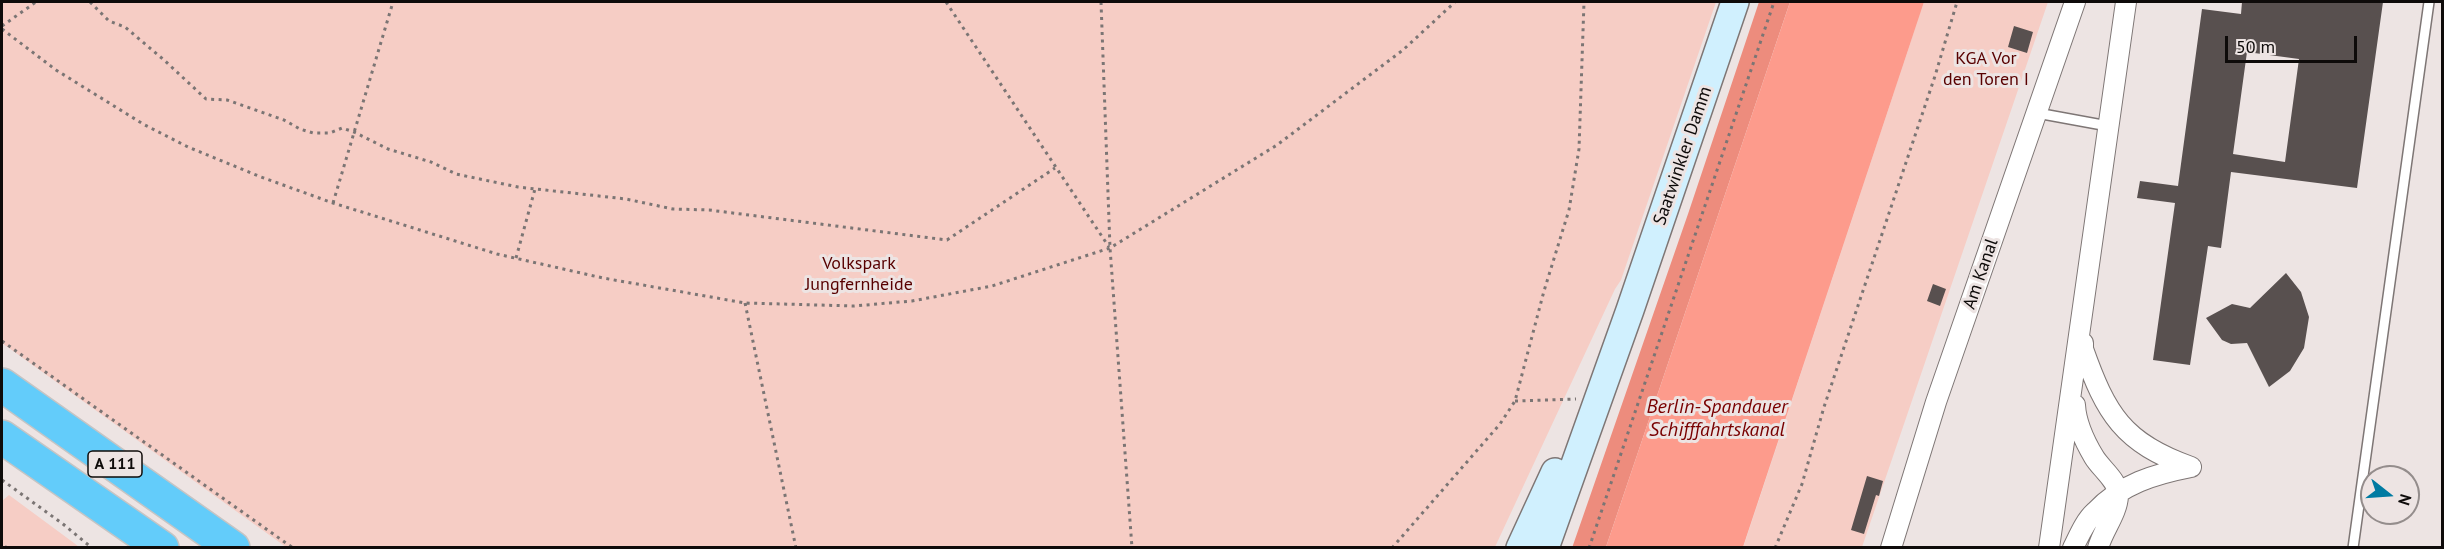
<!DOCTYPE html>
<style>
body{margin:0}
#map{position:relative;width:2444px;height:549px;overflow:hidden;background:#ede4e3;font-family:"PT Sans",sans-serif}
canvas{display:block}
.frame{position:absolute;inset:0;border:3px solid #0e0b0a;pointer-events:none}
.north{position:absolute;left:2360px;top:465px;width:60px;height:60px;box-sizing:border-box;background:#ede4e3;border:2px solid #948d8c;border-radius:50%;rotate:107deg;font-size:16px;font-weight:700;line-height:24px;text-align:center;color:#0e0b0a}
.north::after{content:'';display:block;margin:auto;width:21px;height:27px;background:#007ba2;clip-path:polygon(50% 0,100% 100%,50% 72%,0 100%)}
.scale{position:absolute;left:2225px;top:36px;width:132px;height:27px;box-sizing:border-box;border:3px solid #0e0b0a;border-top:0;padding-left:8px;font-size:18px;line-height:21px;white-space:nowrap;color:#0e0b0a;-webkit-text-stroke:4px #ede4e3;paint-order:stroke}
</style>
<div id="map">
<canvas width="2444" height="549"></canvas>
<div class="frame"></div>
<div class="north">N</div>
<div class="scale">50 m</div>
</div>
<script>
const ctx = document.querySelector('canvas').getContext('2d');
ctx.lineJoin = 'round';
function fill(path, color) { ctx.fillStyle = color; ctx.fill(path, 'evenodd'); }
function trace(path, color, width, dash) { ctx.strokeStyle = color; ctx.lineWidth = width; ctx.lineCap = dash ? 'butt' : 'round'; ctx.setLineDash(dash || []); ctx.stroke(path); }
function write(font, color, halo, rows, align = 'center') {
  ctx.font = font + ' "PT Sans",sans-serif'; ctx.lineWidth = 6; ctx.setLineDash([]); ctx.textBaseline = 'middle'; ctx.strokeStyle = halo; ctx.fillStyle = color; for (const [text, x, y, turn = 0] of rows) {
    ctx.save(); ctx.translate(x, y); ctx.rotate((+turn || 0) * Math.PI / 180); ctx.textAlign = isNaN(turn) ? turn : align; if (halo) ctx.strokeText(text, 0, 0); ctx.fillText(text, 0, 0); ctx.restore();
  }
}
fill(new Path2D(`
 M2,2H1716L1621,280L1615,289L1495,547H286L2,343Z
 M1924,2H2048L1862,547L1743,548Z
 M9,495L74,543L79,547H2V501Z`), '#f6cdc5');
fill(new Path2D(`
 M1759,2H1790L1606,547L1572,548L1688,214Z`), '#ed8c7d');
fill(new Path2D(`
 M1790,2H1924L1743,547H1606Z`), '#fd9b8c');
fill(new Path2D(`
 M2242,2H2383L2357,188L2231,172L2221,248L2208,246L2190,365L2153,360L2175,203L2137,198L2140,181L2178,186L2202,9L2241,14ZM2247,52L2299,59L2285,162L2233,154Z
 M2014,26L2033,32L2027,53L2008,47Z
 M2286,273L2301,292L2309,317L2304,348L2290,371L2269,387L2247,343L2231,344L2222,340L2206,318L2232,304L2250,308Z
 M1933,284L1946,289L1940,306L1927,301Z
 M1867,476L1883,481L1879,496L1876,495L1864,534L1851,530Z`), '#58504f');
const lane = new Path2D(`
 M2037,113L2108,126
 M2353,548L2429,2`);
const street = new Path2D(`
 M2083,343V349C2106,414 2123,443 2191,467
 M2075,405C2076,424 2085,442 2094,457C2101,469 2119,481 2118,496C2117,514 2103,530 2098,548
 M1891,548L1936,402L2075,2
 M2049,548L2126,2
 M2073,548C2079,536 2085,521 2095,512C2121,484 2155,474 2191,467`);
const secondary = new Path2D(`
 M1520,548L1555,472
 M1545,548L1630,310L1735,2`);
const highway = new Path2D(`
 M2,385L233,548
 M2,437L162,548`);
trace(lane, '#7e7675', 12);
trace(street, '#7e7675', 22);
trace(secondary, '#7e7675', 30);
trace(highway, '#c5c4c4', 36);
trace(new Path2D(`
 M90,2L109,21L125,27L164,60L206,99L227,100L284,120L300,129L313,133H330L342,128L354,132L388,149L431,162L456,174L518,187L626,199L673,209L709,210L947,240L1055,168
 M946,2L1109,247
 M1101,2L1110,248L1132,548
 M2,26L36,2
 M2,29L56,70L143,124L188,147L261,177L333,203L497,254L603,278L745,303L854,306L912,301L992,286L1110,248L1277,145L1403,50L1455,2
 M333,203L393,2
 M516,258L535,189
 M745,303L796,548
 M2,341L293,548
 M1515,401L1576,399
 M2,480L63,524L92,548
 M6,548L7,546
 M1392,548L1500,424L1515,401L1544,291L1569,210L1579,149L1584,2
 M1589,548L1774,2
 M1775,548L1802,484L1824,407L1935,76L1957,2`), '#7b7574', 3, [3, 4.5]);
trace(lane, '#fff', 9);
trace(street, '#fff', 20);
trace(secondary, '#d0f0fe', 27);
trace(highway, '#63ccfa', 33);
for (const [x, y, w] of [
 [115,464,54]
]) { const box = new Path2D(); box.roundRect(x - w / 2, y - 13, w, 26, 4.5); ctx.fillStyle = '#ede4e3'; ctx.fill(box); trace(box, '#0e0b0a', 1.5); }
write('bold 16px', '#0e0b0a', null, [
 ["A 111",115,464]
]);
write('18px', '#580000', '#ede4e3', [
 ["KGA Vor",1986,59],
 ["den Toren I",1986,80],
 ["Volkspark",859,264],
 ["Jungfernheide",859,285]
]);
write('18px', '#0e0b0a', '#ede4e3', [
 ["Saatwinkler Damm",1683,156,-71],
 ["Am Kanal",1981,274,-71]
]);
write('italic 20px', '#790000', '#ede4e3', [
 ["Berlin-Spandauer",1717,407],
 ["Schifffahrtskanal",1717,430]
]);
</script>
